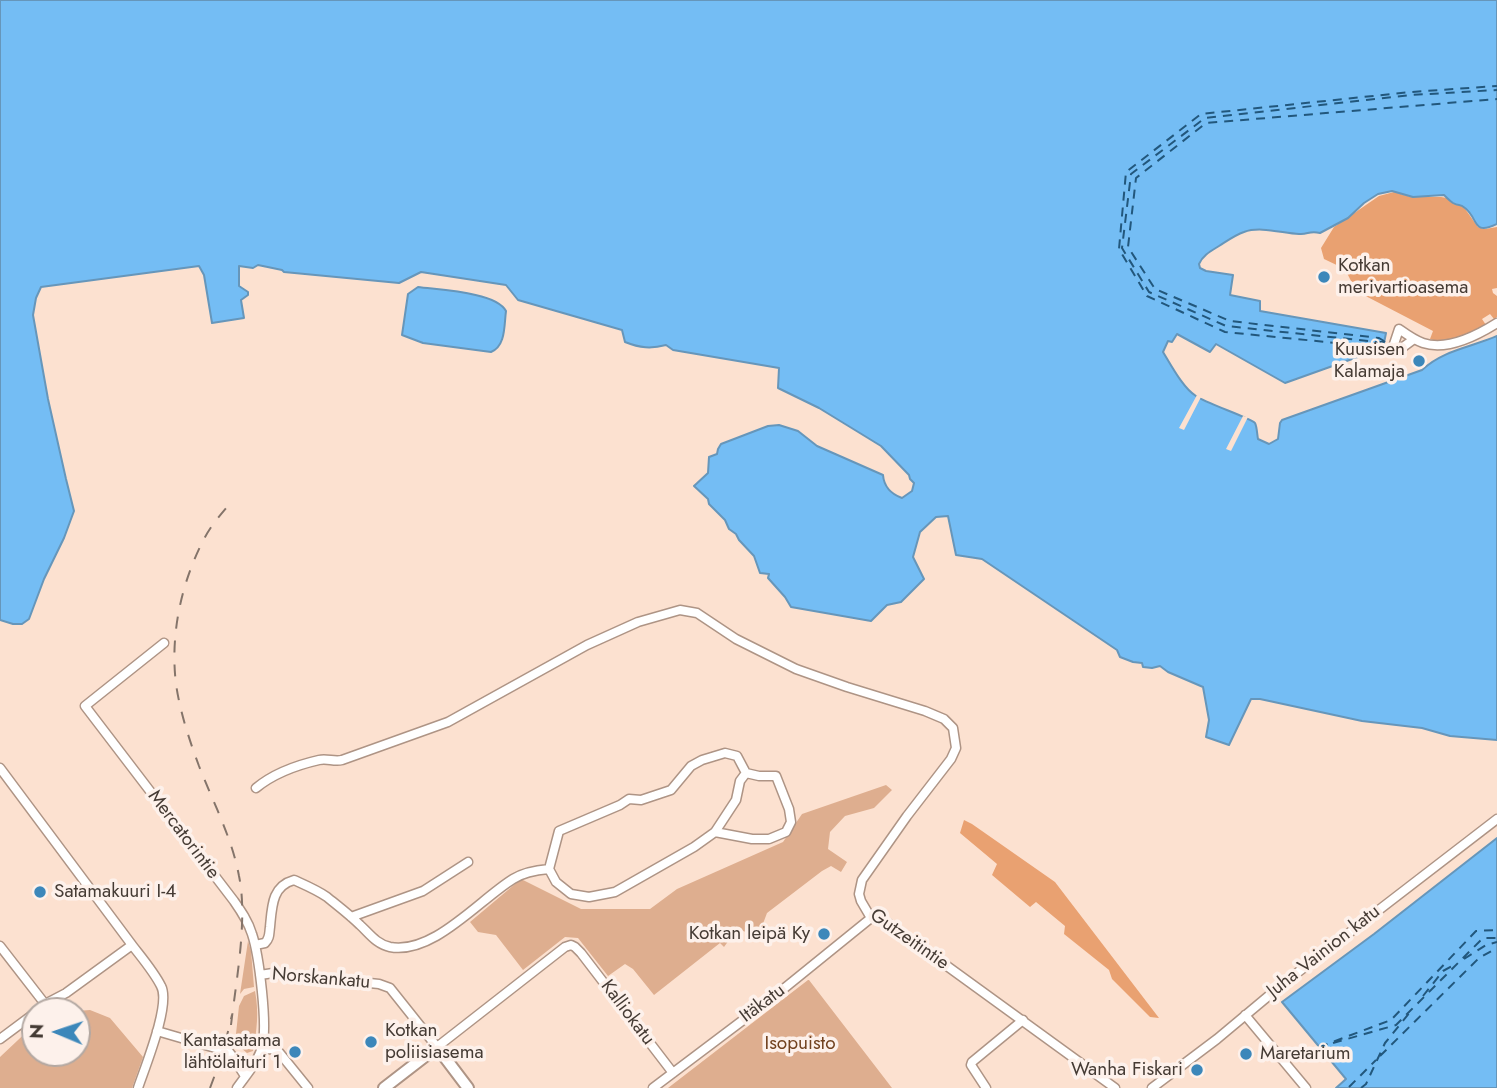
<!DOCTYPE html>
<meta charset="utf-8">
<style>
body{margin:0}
#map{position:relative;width:1497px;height:1088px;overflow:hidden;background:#fce1d0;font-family:Jost,sans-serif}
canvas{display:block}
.north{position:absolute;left:21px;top:997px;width:70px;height:70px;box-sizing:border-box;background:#fdf1eb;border:2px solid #b3a8a2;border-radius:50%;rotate:272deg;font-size:19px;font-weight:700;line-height:28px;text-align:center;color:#453b34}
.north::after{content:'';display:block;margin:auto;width:24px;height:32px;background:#3c87ba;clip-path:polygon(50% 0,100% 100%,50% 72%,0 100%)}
</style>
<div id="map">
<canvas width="1497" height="1088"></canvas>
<div class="north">N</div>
</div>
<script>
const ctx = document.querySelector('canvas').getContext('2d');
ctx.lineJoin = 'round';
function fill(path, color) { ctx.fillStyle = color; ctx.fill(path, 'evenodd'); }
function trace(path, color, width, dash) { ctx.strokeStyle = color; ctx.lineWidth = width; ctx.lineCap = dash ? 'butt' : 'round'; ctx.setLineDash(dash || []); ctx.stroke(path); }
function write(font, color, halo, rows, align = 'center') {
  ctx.font = font + ' Jost,sans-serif'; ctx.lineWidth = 7; ctx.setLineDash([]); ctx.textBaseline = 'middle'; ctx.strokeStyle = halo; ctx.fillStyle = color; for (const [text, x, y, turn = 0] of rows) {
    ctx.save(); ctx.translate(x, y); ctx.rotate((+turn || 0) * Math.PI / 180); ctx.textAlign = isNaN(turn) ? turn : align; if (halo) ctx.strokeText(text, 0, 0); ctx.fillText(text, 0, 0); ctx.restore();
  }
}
fill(new Path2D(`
 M886,785L892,790L874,808L845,816L830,832L828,849L847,862L841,872L831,866L822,871L767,913L761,929L752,934L737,929L724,947L720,943L654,995L633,969L625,964L608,976L578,938L565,937L523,970L496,935L478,932L470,922L521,879L581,909H650L677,889L783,842L802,814Z
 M248,941L251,951L254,987L244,989L240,994Z
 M809,980L892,1088H668L808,980Z
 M255,991C259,1012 257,1030 253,1051L247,1053L235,1043L239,1006L244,996Z
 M90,1010L110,1018L143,1057L132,1088H0V1057L35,1024V1053H77V1011Z`), '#deae8f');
fill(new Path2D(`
 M1394,192L1411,197H1441L1447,198L1454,203L1463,206L1478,227L1485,229L1497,227V288L1492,289L1493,293L1497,296V317L1494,319L1490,314L1482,319L1486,325L1476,333L1441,343L1430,339L1433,331L1356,291L1345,269L1324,259L1321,248L1334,227L1379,196Z
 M964,820L972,824L1055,882L1159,1018L1150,1017L1112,979L1109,970L1064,934L1065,926L1036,902L1030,907L992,875L997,864L960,833Z`), '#e9a171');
const water = new Path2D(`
 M0,0H1497V224C1472,236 1479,219 1465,208C1459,203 1460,207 1453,203C1450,201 1447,198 1444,195L1413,197L1392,191L1378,194L1364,203L1348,218L1320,233C1309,230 1308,235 1299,234C1282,233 1260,226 1244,232C1235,235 1227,241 1219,246C1211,251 1203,255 1199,264L1200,268L1206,271L1233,275L1230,295L1260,301V311L1386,333L1383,348L1285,383L1216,344L1210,352L1177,334L1172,342L1168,341L1163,352C1171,365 1183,388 1196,396C1205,403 1251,418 1255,423C1257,427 1257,434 1258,439L1269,444L1278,439L1280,423L1282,420L1422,370C1443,350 1472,347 1497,336V740L1450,736L1422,728L1362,721L1260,699H1251L1229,745L1206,737L1209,720L1203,687L1168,672L1160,666L1152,668L1143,667L1142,663L1133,662L1120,657L1117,650L982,559L956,555L948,516L936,517L920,532L913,557L924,579L901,602L887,605L871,621L791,607L785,597L768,578L769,574L760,573L754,556L739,540L736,534L729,529L725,520L709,504L708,499L694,486L708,473L709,457L717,454L718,449L721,444L768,426L779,425L798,431L817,446L883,475C884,487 891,494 902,498L912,491L914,483L910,479L909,475L881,446L819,408L778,388L779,368L673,350L666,345C651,349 640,348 625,342L622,330L518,300L506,285L421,272L399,283L284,272L282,270L258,265L253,268L239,266V286L248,292V295L241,300L244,318L212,323L204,275L199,266L41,287L36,298L33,315L48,399L66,479L74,511L64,538L44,579L29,619L22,624H13L0,620Z
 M418,287C439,290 496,292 506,311C504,325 506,346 491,352L423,343L402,335L408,294Z
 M1497,838V1088H1336L1346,1079L1282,1002L1374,934Z`);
fill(water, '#74bdf4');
trace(water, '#6696ba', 2);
fill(new Path2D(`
 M1197,395L1201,397L1184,430L1179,428Z
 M1243,416L1248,417L1231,451L1226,449Z`), '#fce1d0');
trace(new Path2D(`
 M1384,341L1379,338L1230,321L1155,289L1128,247L1136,178L1206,123L1497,99
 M1385,341L1377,347L1225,332L1147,296L1119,249L1126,172L1201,114L1411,92L1497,86
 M1384,342H1378L1226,326L1149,292L1122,248L1131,174L1205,118L1411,95L1497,90
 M1464,959L1486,945L1497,942
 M1423,996L1443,971L1456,964
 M1333,1043L1396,1025L1483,938H1497
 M1319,1047L1391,1020L1476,931L1497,930
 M1380,1056L1479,958L1497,948
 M1349,1087L1376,1060
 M1361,1088L1366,1084L1385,1043L1411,1011`), '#22577c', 2, [9, 7]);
const minor = new Path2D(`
 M1414,339L1399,350L1393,347L1399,329C1406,334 1414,340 1423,343C1447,351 1478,335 1497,323
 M164,643L85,706L234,901C241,911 248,921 252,934C259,955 268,1026 262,1047C258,1062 246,1075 237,1088
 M0,768L132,945
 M256,788C273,774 297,765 319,760C327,758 334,762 342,760L448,722L587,645L638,622L680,610L697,613L736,639L796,669L847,687L925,711L944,719L953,728L956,748L951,759L907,816L862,880L859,894L861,901L871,918
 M549,869L556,882L571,894L589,897L615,892L694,847L715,832L736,800L740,781L746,773L759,776H776L789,809L791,822L786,832L769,839H752L715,832
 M351,917L423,891L468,862
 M871,918L878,917L885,921L1115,1088
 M255,945L265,943C270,938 269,934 270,927C272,906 272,886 294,880C305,885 317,890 327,897C338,906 350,915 360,925C369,933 376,944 390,947C433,955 479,900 513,879C524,872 537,870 549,869L559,831L620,805L629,799L641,800L671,790L691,766L702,760L725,753L737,756L746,773
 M0,946L45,1004
 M260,975L273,973L379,984L390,988L437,1047L565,947L571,945L575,947L581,953L673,1073
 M38,1011L45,1004L66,993L132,945C142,958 154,972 161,986C171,1004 145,1067 138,1088
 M1245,1015L1306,1088
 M157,1031L229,1052L233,1057L245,1076
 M0,1039L35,1013
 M261,1050L271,1049L278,1051L308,1088
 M653,1088L771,999L871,918
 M986,1088L971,1065L972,1062L1023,1020
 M1152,1088L1217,1039L1284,983L1497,819`);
const secondary = new Path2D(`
 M384,1088L437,1047L468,1088`);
trace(minor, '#ae9485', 11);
trace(secondary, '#ae9485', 14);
trace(minor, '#fff', 8);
trace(secondary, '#fff', 10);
trace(new Path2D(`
 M231,1025C236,981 248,919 239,876C232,838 213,802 199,766C189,739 180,712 176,684C170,635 181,583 204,539C211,525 222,513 232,501
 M210,1088L222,1056L232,1015`), '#84746a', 2, [12, 12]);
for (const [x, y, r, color] of [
 [1324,277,7,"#3c87ba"],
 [1419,361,7,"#3c87ba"],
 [40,892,7,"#3c87ba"],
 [824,934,7,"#3c87ba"],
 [371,1042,7,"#3c87ba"],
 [295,1052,7,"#3c87ba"],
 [1246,1054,7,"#3c87ba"],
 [1197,1070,7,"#3c87ba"]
]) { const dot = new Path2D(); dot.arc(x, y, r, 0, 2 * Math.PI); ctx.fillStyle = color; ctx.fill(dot); trace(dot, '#fdf1eb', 2.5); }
write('19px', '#453b34', '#fdf1eb', [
 ["Kotkan",1338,266],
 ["merivartioasema",1338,288],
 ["Kuusisen",1405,350,"right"],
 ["Kalamaja",1405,372,"right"],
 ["Satamakuuri I-4",54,892],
 ["Kotkan leipä Ky",810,934,"right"],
 ["Kotkan",385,1031],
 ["poliisiasema",385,1053],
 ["Kantasatama",281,1041,"right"],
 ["lähtölaituri 1",281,1063,"right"],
 ["Maretarium",1260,1054],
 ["Wanha Fiskari",1183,1070,"right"]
], 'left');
write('19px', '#453b34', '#fdf1eb', [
 ["Mercatorintie",183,835,53],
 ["Gutzeitintie",909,940,35],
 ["Juha Vainion katu",1324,952,-38],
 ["Norskankatu",321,979,5],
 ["Itäkatu",763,1004,-37],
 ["Kalliokatu",627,1013,53]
]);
write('19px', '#72421f', '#fdf1eb', [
 ["Isopuisto",800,1044]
]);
</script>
